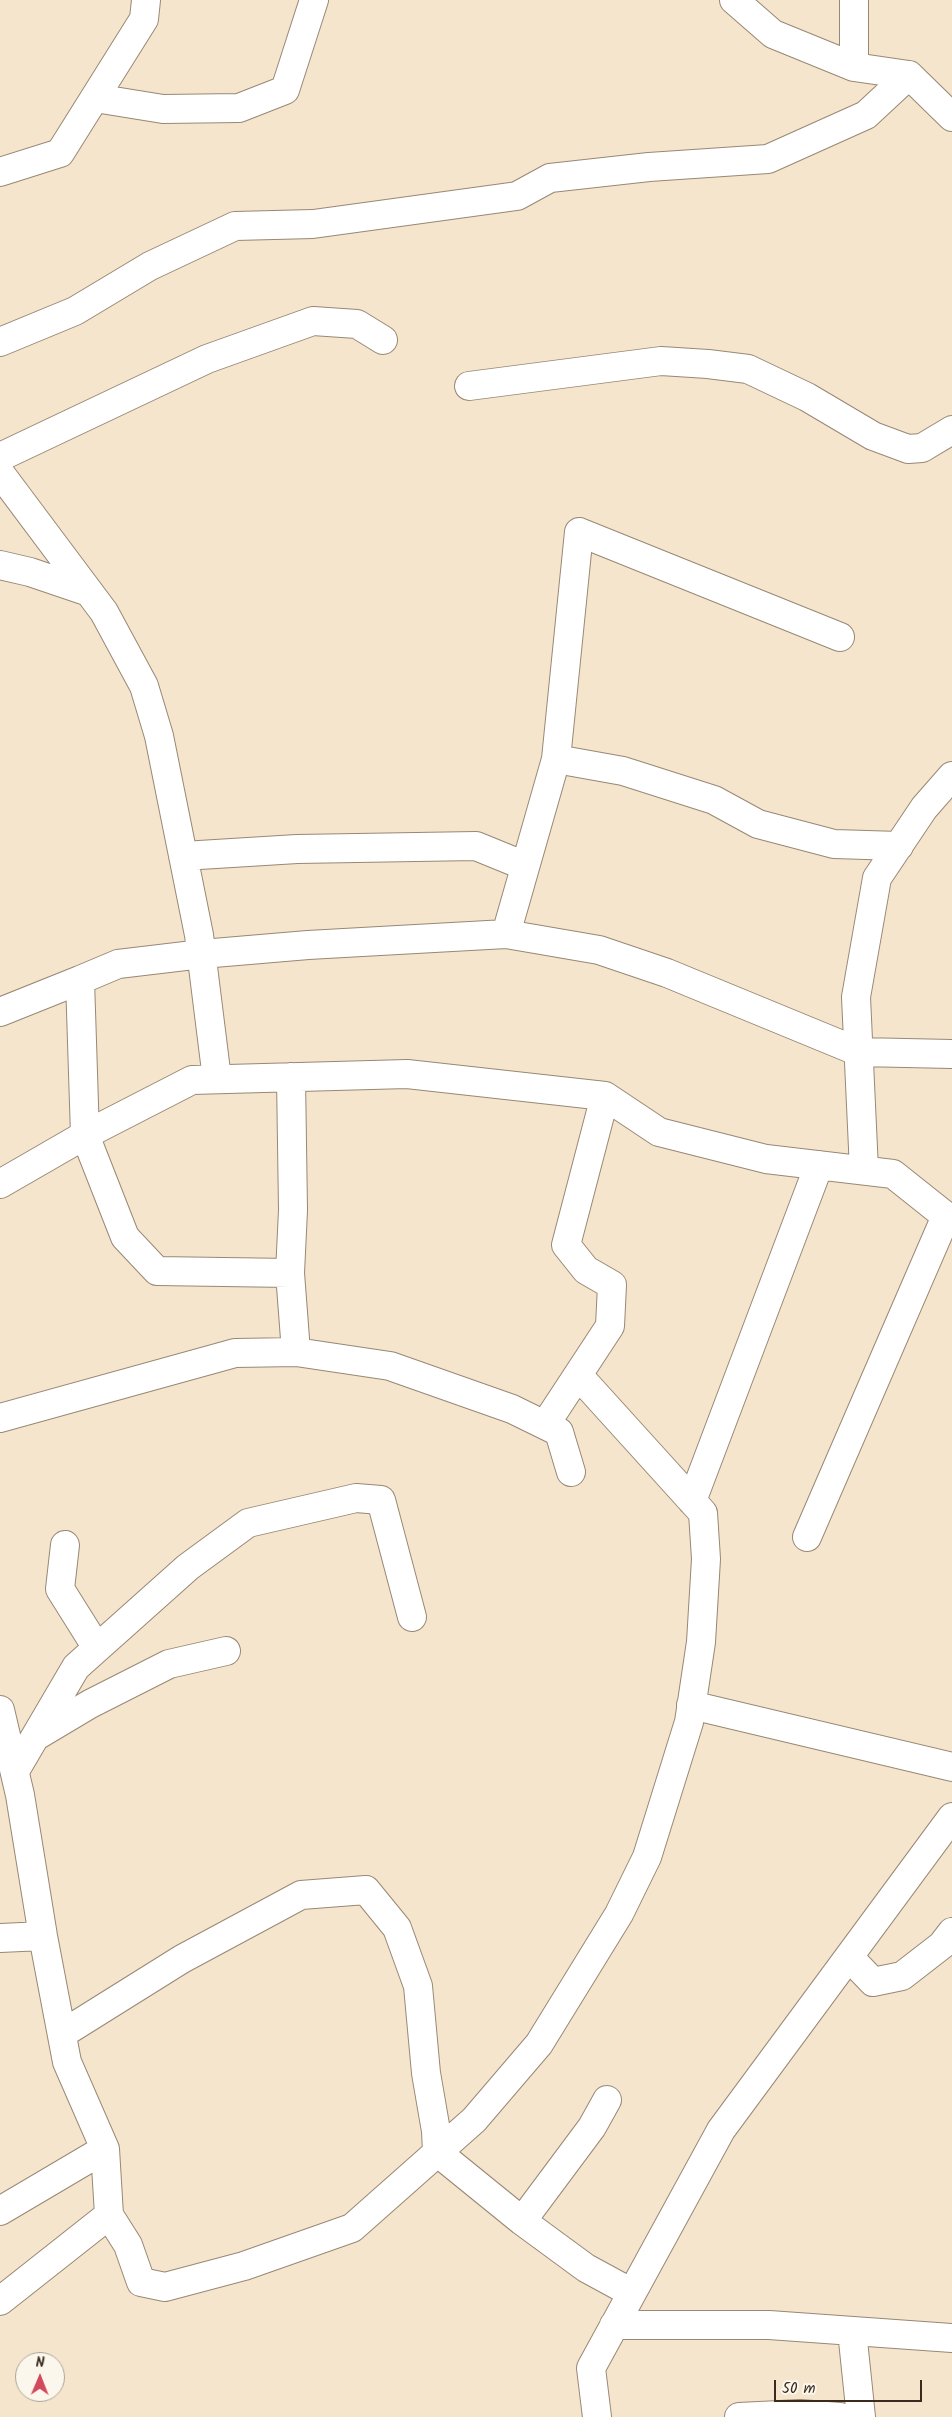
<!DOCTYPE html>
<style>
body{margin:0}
#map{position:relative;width:952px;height:2417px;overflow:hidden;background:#f5e5cc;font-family:Kalam,sans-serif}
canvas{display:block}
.north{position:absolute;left:15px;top:2352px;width:50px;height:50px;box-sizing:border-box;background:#fbf7ec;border:1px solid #aea59a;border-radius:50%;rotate:1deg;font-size:14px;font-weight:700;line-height:20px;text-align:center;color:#3b2a1e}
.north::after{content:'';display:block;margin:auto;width:18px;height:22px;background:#d1495b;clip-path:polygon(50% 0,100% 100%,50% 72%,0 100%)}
.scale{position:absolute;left:774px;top:2380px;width:148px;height:22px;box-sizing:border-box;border:2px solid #3b2a1e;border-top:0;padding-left:6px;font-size:15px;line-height:18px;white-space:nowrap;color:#3b2a1e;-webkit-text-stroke:4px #fbf7ec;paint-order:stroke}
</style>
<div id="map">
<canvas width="952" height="2417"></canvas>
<div class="north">N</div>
<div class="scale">50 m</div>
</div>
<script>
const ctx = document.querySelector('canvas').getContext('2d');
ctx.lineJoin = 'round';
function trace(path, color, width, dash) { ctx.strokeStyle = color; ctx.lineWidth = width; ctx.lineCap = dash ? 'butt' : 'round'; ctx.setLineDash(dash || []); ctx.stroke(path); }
const minor = new Path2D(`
 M734,0L773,34L854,67L909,75L952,117
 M854,0V67
 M95,98L163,109L239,108L285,90L314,0
 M0,172L60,153L144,19L146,0
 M0,342L75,311L150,266L235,226L313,224L517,196L550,178L649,167L768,159L866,115L909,75
 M469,386L661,361L708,364L748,369L807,397L873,436L908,449L922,448L952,430
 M0,457L207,359L313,321L357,324L383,340
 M0,473L104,612L144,686L159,736L199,935L217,1079
 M0,565L30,572L89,592
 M556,759L623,771L714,800L758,824L834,844L899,846
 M183,856L297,849L476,846L525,866
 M506,934L556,759L579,532L840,637
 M80,980L118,964L202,954L308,945L506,934L599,950L667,973L859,1052L952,1054
 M0,1012L80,980L85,1135L125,1237L157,1271L290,1273
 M291,1077L293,1210L290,1273L296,1352
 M864,1170L856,997L877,878L924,808L952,776
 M0,1184L85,1135L192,1080L407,1074L605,1096L659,1132L766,1159L893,1174L952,1221
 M0,1418L235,1353L296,1352L390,1366L512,1409L559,1432L571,1472
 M545,1425L610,1326L612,1285L586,1270L566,1245L605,1096
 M692,1501L819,1165
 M807,1537L946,1216
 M65,1545L60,1589L97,1648
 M691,1705L952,1767
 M0,1710L20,1795L43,1936L67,2062L105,2149L109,2215L128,2245L141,2282L165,2287L244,2266L352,2228L474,2120L539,2044L619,1914L647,1857L689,1722L701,1642L706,1559L703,1513L578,1375
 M38,1735L90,1704L169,1664L226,1651
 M15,1771L76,1667L188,1567L248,1523L356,1498L381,1500L412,1617
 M0,1938L43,1936
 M849,1957L873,1982L902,1976L942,1945L952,1932
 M62,2034L182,1959L301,1895L366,1890L397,1928L418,1986L426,2073L436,2131L437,2152L522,2221L586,2268L632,2293
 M0,2211L105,2149
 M522,2221L592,2127L607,2100
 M0,2301L109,2215
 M614,2325H769L952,2338
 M852,2331L861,2417
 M597,2417L591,2368L721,2130L952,1817
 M739,2417L800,2414L840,2417`);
trace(minor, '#988875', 30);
trace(minor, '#fff', 28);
</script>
